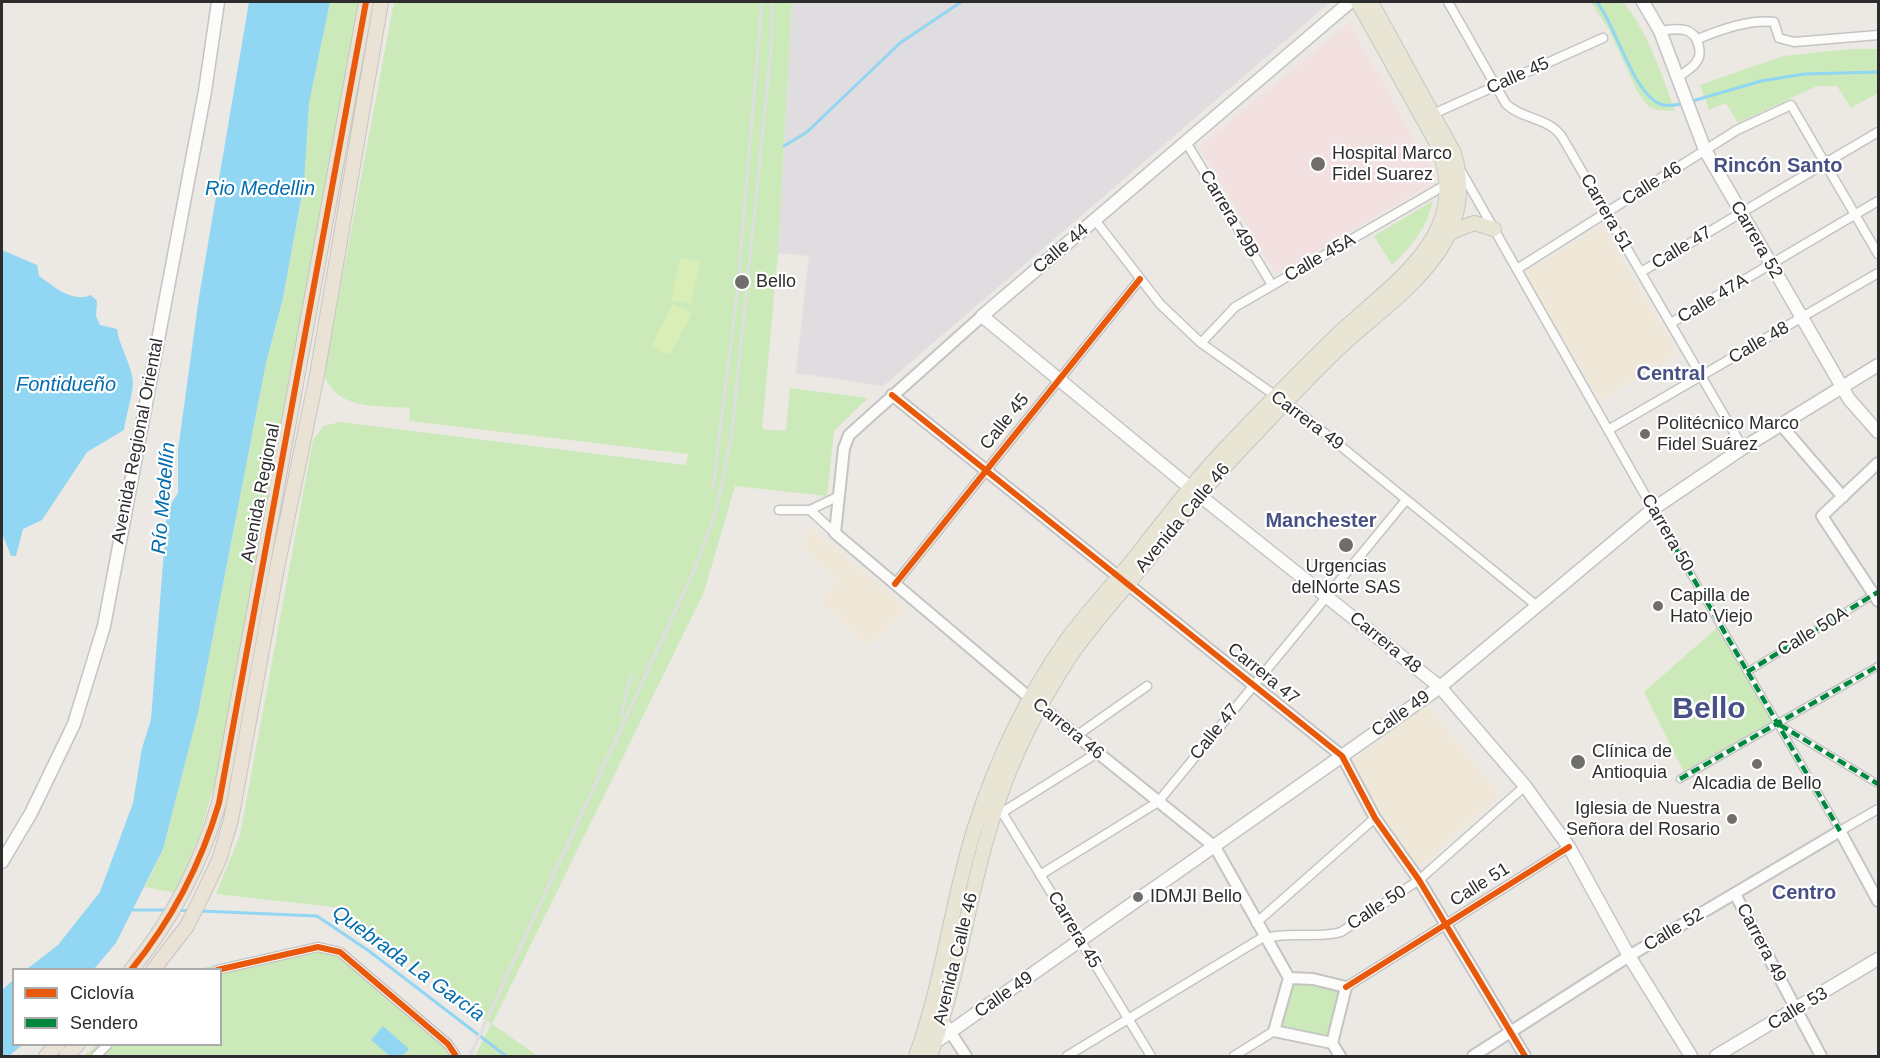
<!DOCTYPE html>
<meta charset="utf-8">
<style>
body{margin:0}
#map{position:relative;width:1880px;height:1058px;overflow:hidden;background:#ece8e3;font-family:Helvetica,sans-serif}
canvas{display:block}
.frame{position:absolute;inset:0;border:3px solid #2d2d2d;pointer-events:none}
.legend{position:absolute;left:12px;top:968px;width:210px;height:78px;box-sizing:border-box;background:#fff;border:2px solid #ababab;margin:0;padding:8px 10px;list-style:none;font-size:18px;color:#2d2d2d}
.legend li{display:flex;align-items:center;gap:12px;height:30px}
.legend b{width:30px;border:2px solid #ababab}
</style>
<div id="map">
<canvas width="1880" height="1058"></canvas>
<div class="frame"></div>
<ul class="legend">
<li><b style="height:8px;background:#e8590c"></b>Ciclovía</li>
<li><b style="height:8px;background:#00873e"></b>Sendero</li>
</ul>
</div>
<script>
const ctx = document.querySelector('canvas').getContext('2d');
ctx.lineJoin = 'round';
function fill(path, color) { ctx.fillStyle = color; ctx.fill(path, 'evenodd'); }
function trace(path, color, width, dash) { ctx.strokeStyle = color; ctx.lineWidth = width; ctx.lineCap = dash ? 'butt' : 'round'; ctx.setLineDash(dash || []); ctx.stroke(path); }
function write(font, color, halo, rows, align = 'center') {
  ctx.font = font + ' Helvetica,sans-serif'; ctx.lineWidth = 4.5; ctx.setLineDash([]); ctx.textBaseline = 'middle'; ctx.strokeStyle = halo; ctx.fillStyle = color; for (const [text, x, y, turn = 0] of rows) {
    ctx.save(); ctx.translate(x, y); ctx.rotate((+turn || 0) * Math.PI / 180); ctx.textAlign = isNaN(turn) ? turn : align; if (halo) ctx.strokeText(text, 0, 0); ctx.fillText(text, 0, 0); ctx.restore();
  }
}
fill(new Path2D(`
 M792,2H1330L883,386L796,373L809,256L778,253Z`), '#dfdddf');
fill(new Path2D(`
 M1602,226L1678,353L1600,400L1524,273Z
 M809,527L906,608L868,646L820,601L838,580L803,548Z
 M1426,705L1501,794L1416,869L1400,849L1349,765Z`), '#efe7d7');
fill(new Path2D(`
 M1349,23L1437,180L1277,274L1199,147Z`), '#f2e1e0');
fill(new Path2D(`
 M330,2H360L220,765L200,834L176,893L145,887L163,849L198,713L266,363L283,298L304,183L309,103Z
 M394,2H792L778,253L762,429L786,431L790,388L868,398L834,431L827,496L735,486L704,592L492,1024L538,1056H475L491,1024L342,908L216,894L240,835L313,440L324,426L340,422L686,465L688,454L409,421L410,408C377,405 338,411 324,375Z
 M1591,2H1623C1649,33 1661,74 1675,111L1657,110L1648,106L1638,93L1609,30Z
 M1850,49H1878V93L1851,108L1837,86H1817L1738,123L1726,103L1709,110L1700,85L1783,56Z
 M1433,201C1427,228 1412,246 1392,265L1374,236Z
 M1720,625L1777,723L1686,776L1644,692Z
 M322,945L340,952L442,1039L455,1056H84L97,1045L220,1044V970L198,969L298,946Z
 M1291,981L1342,990L1329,1039L1279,1029Z`), '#cceab9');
fill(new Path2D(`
 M680,258L700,262L691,304L671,300Z
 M673,304L692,313L670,356L651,346Z`), '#d8eeb6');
fill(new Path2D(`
 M249,2H330L309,103L304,183L283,298L266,363L198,713L163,849L116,943L94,969H27L58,945L100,892L133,803L142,748L151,720L167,510L178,493V450L199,297Z
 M2,250L37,265L39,276C55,287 71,303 91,295L97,301L96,316L100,325L117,329C118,343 133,368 133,383C132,398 126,415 124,430L87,452L42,520L23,529L16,556H11L2,533Z
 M13,980L14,1044L22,1045L9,1056H2V990Z
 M383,1026L409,1049L402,1056H390L371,1040Z`), '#91d6f3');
trace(new Path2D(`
 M1597,2C1616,26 1633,93 1660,104C1667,107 1675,105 1683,104
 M1689,102L1761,81L1804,74L1878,72
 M784,146L807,132L900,43L961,2
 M132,910H167
 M177,910L191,911
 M201,911L317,916L369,951L506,1056`), '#91d6f3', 3);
const pedestrian = new Path2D(`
 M1653,509L1840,831
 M1747,672L1878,592
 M1778,724L1878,784
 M1680,779L1878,666`);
const minor = new Path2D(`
 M1448,2L1506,104C1523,120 1548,117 1562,137L1743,448
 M1660,31C1678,28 1695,26 1699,47C1700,52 1700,57 1697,61C1693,68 1684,73 1678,77
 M1698,39C1719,30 1751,19 1774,22L1779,38L1794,42L1878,35
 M1433,114L1603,38
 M1186,142L1272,285
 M1461,171L1653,509
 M1095,220L1160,304L1201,343L1300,413L1537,606
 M1517,269L1737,130L1791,105L1878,254
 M1641,272L1878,132
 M1671,323L1878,201
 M1201,343L1235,307L1447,184
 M1608,430L1878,273
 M779,510H810L839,496
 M810,510L835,533
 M895,584L1140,279
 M1076,736L1147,686
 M997,804L1151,1056
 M998,815L1097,753
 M1840,831L1878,809
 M1040,875L1158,802L1406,500
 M1256,923L1375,818
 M1266,938C1290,931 1316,939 1341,932L1419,880L1525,786
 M217,970L318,947L340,952L448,1044L456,1056
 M1346,987L1569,847
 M96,1056L108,1044
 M1067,1056L1265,936
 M1234,1056L1274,1031`);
const tertiary = new Path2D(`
 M982,316L849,435L844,448L835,533L1031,699L1215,847L1289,978
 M892,395L1342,756L1375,818L1419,880L1525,1056
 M1781,425L1843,497
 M1878,463L1822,516L1878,601
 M1735,894L1821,1056
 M1289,978L1313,979L1346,987L1332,1043L1274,1031Z
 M932,1004L966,1056
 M1332,1043L1340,1056
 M1473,1056L1629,956L1840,831L1878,901`);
const secondary = new Path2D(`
 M1350,2L982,316L1199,495L1440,687L1525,786L1569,847L1629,956L1691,1056
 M1643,2L1660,31L1705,150L1849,399L1878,432
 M2,862L31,813L74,724L104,626L205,91L218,2
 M930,1046L1440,687L1653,509L1743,448L1878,365
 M1716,1056L1878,959`);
const primary = new Path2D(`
 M1449,233L1474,223L1494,229
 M916,1056C943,982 951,903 975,827C996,761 1026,698 1066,641C1087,612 1111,587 1133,560C1161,524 1189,487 1220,454C1258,414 1297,374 1336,336C1394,281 1478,233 1435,140L1358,2
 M930,1056C960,975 969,887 997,805C1014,753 1041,701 1071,655C1094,622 1121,593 1146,562C1173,528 1199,494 1229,462C1264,425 1298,388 1334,353C1392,297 1482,249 1454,153L1371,2`);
const trunk = new Path2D(`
 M131,970C172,920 201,864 219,803L366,2
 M153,970L187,926L202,896L219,860L231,820L276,573L317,375L381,2
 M46,1056L58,1044
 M66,1056L78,1044`);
trace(pedestrian, '#c5c4c4', 9);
trace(minor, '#c5c4c4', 11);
trace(tertiary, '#c5c4c4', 14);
trace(secondary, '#c5c4c4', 15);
trace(primary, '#c6c5c3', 16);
trace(trunk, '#c6c5c3', 16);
trace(pedestrian, '#fcfcfb', 6);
trace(minor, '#fcfcfb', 8);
trace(tertiary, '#fcfcfb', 10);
trace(secondary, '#fcfcfb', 12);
trace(primary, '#e9e5d4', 14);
trace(trunk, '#eae2d4', 14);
trace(new Path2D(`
 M713,488L737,294L762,2
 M621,716L631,676
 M470,1056L695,568L717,508L732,432L771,51L772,2`), '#dedfe0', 3);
trace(new Path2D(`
 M1653,509L1840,831
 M1747,672L1878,592
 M1780,725L1878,784
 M1680,779L1878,666`), '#00873e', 4.5, [9, 4.5]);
trace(new Path2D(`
 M892,395L1342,756L1375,818L1419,880L1525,1056
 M895,584L1140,279
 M131,970C172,920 201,864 219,803L366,2
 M217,970L318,947L340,952L448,1044L456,1056
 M1346,987L1569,847`), '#e8590c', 6);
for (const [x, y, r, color] of [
 [1318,164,8,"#706e6d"],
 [742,282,8,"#706e6d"],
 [1645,434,6,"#706e6d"],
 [1346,545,8,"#706e6d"],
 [1658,606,6,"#706e6d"],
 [1578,762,8,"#706e6d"],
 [1757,764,6,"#706e6d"],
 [1732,819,6,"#706e6d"],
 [1138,897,6,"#706e6d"]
]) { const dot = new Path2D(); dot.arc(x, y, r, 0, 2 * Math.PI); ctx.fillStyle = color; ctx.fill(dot); trace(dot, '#fff', 2); }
write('18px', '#2d2d2d', '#fff', [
 ["Calle 45",1518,76,-24],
 ["Calle 46",1652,184,-32],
 ["Carrera 51",1606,213,60],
 ["Carrera 49B",1229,214,59],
 ["Carrera 52",1756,240,60],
 ["Calle 47",1682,248,-31],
 ["Calle 44",1061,249,-40],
 ["Calle 45A",1320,258,-30],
 ["Calle 47A",1713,299,-31],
 ["Calle 48",1759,343,-30],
 ["Carrera 49",1307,421,37],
 ["Calle 45",1005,422,-51],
 ["Avenida Regional Oriental",138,441,-79],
 ["Avenida Regional",261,493,-79],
 ["Avenida Calle 46",1183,518,-50],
 ["Carrera 50",1667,533,60],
 ["Calle 50A",1813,632,-31],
 ["Carrera 48",1385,643,39],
 ["Carrera 47",1263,674,39],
 ["Calle 49",1401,714,-35],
 ["Carrera 46",1068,729,39],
 ["Calle 47",1215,732,-51],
 ["Calle 51",1480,885,-32],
 ["Calle 50",1377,908,-33],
 ["Carrera 45",1074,930,59],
 ["Calle 52",1674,930,-31],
 ["Carrera 49",1761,943,62],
 ["Avenida Calle 46",956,959,-76],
 ["Calle 49",1004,995,-35],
 ["Calle 53",1798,1009,-31]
]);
write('18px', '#2d2d2d', '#fff', [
 ["Hospital Marco",1332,154],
 ["Fidel Suarez",1332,175],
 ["Bello",756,282],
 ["Politécnico Marco",1657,424],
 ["Fidel Suárez",1657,445],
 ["Urgencias",1346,567,"center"],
 ["delNorte SAS",1346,588,"center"],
 ["Capilla de",1670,596],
 ["Hato Viejo",1670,617],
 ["Clínica de",1592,752],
 ["Antioquia",1592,773],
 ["Alcadia de Bello",1757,784,"center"],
 ["Iglesia de Nuestra",1720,809,"right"],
 ["Señora del Rosario",1720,830,"right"],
 ["IDMJI Bello",1150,897]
], 'left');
write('bold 20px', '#485183', '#fff', [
 ["Rincón Santo",1778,166],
 ["Central",1671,374],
 ["Manchester",1321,521],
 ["Centro",1804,893]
]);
write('italic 20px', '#016dae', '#fff', [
 ["Rio Medellin",260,189],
 ["Fontidueño",66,385],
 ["Río Medellín",164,498,-85],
 ["Quebrada La García",408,964,36]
]);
write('bold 30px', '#485183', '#fff', [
 ["Bello",1709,710]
]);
</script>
